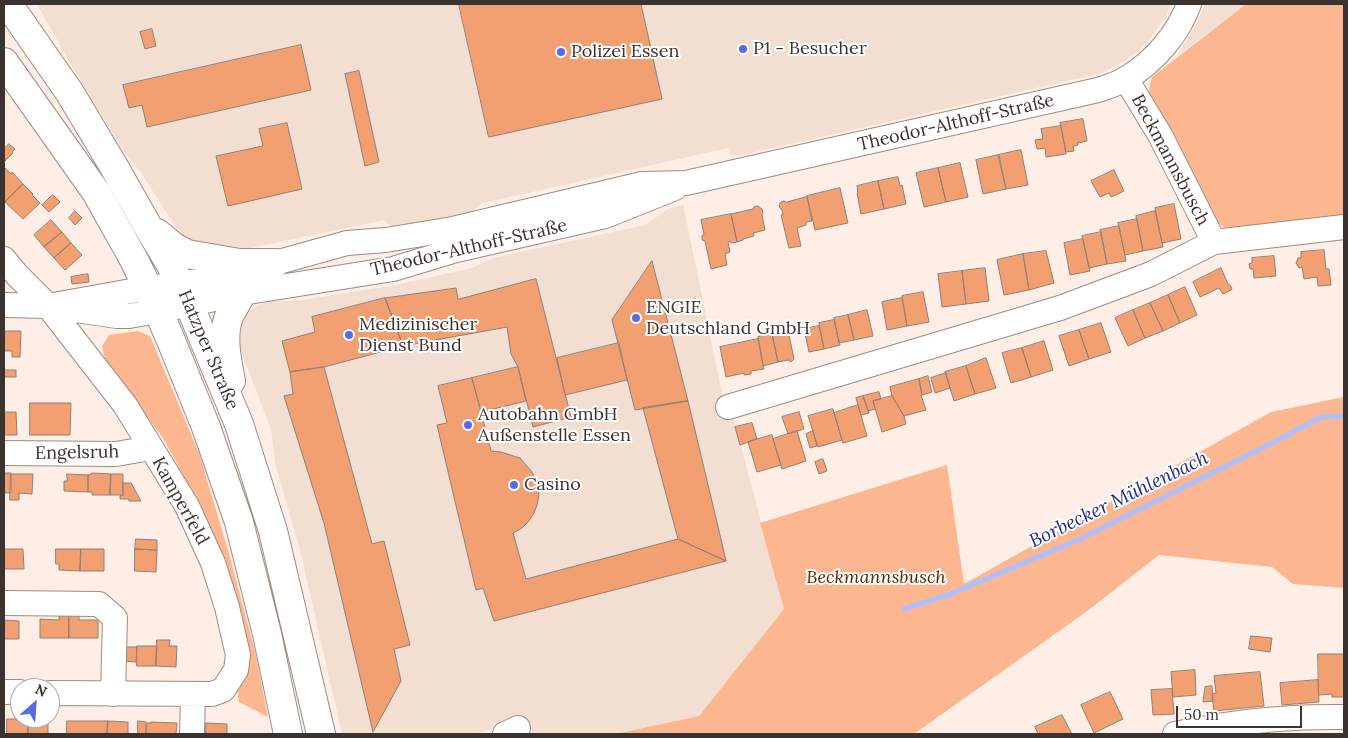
<!DOCTYPE html>
<meta charset="utf-8">
<style>
body{margin:0}
#map{position:relative;width:1348px;height:738px;overflow:hidden;background:#feeee5;font-family:Lora,serif}
canvas{display:block}
.frame{position:absolute;inset:0;border:5px solid #3b332f;pointer-events:none}
.north{position:absolute;left:10px;top:678px;width:50px;height:50px;box-sizing:border-box;background:#fefffe;border:1px solid #b0adab;border-radius:50%;rotate:26deg;font-size:14px;font-weight:700;line-height:20px;text-align:center;color:#3b332f}
.north::after{content:'';display:block;margin:auto;width:18px;height:22px;background:#556de3;clip-path:polygon(50% 0,100% 100%,50% 72%,0 100%)}
.scale{position:absolute;left:1176px;top:706px;width:126px;height:22px;box-sizing:border-box;border:2px solid #3b332f;border-top:0;padding-left:6px;font-size:15px;line-height:18px;white-space:nowrap;color:#3b332f;-webkit-text-stroke:4px #fefffe;paint-order:stroke}
</style>
<div id="map">
<canvas width="1348" height="738"></canvas>
<div class="frame"></div>
<div class="north">N</div>
<div class="scale">50 m</div>
</div>
<script>
const ctx = document.querySelector('canvas').getContext('2d');
ctx.lineJoin = 'round';
function fill(path, color) { ctx.fillStyle = color; ctx.fill(path, 'evenodd'); }
function trace(path, color, width, dash) { ctx.strokeStyle = color; ctx.lineWidth = width; ctx.lineCap = dash ? 'butt' : 'round'; ctx.setLineDash(dash || []); ctx.stroke(path); }
function write(font, color, halo, rows, align = 'center') {
  ctx.font = font + ' Lora,serif'; ctx.lineWidth = 4; ctx.setLineDash([]); ctx.textBaseline = 'middle'; ctx.strokeStyle = halo; ctx.fillStyle = color; for (const [text, x, y, turn = 0] of rows) {
    ctx.save(); ctx.translate(x, y); ctx.rotate((+turn || 0) * Math.PI / 180); ctx.textAlign = isNaN(turn) ? turn : align; if (halo) ctx.strokeText(text, 0, 0); ctx.fillText(text, 0, 0); ctx.restore();
  }
}
fill(new Path2D(`
 M37,4H1171L1165,18L1145,45L1126,60L1102,73L738,156L730,155L728,148L483,203L464,218L393,228L384,220L241,250L198,246L183,238L141,173L125,153L78,77Z
 M1205,4H1246L1177,56L1195,27Z
 M683,204L726,413L732,412L784,609L699,716L615,734H516L506,726L472,734H342L300,550L275,463L271,429L240,349L238,329L241,318L250,310L261,304L272,301H295L391,286L472,268L493,258L645,225L668,209Z`), '#f3ded2');
fill(new Path2D(`
 M1246,4H1344V220L1230,231L1209,217L1146,103L1152,77Z
 M138,331L150,336L200,456L228,550L256,655L268,717L239,702L237,690L238,605L211,529L165,441L105,360L102,346L109,335Z
 M1344,397V588L1293,584L1272,567L1159,555L1086,612L914,734H615L699,716L784,609L760,523L947,465L964,584L1271,412Z`), '#fcb690');
trace(new Path2D(`
 M904,609L953,593L1080,539L1260,449L1321,417L1344,416`), '#acbfff', 5);
const building = new Path2D(`
 M459,4H641L662,99L489,137Z
 M152,29L156,46L145,49L140,32Z
 M301,45L311,90L147,127L142,105L129,108L123,85Z
 M359,71L379,162L365,166L345,74Z
 M1083,119L1087,141L1078,143V145L1073,146L1074,151L1066,152L1060,123Z
 M287,123L302,189L228,206L216,156L263,146L259,129Z
 M1061,126L1066,154L1046,157L1045,148L1037,149L1035,140L1043,139L1041,129Z
 M9,144L15,149L12,152L13,153L4,162V149Z
 M1021,150L1028,185L1006,189L998,155Z
 M999,155L1006,189L983,194L976,160Z
 M960,163L968,197L946,202L938,168Z
 M4,167L11,174L12,172L23,184L5,202L4,201Z
 M938,168L946,202L924,207L916,173Z
 M1114,170L1124,191L1111,197L1109,193L1100,197L1091,181Z
 M898,177L900,186L902,185L906,204L884,209L878,181Z
 M878,181L884,209L861,214L857,193H858L857,186Z
 M23,184L33,194L32,195L40,203L23,219L5,202Z
 M840,188L848,223L815,230L807,196Z
 M53,195L60,202L49,212L42,205Z
 M807,197L812,221L806,222V225L797,228L801,246L789,248L781,215H783L782,210L780,208L779,205L781,202L784,201L786,202Z
 M1174,204L1181,239L1162,243L1155,208Z
 M758,206L762,209L763,213L762,215L765,230L753,233L754,236L743,239V240L737,242L731,214L753,209L754,207Z
 M75,211L82,218L75,225L69,218Z
 M1155,211L1163,247L1143,251L1136,216Z
 M731,214L737,242L731,243L730,241L728,242L730,252L725,254L727,265L711,269L705,241L702,240V236L704,234L701,220Z
 M1137,219L1143,251L1125,255L1118,223Z
 M51,220L62,232L44,247L34,235Z
 M1119,226L1126,261L1107,264L1100,230Z
 M62,232L71,243L54,258L44,247Z
 M1101,232L1107,264L1089,268L1082,236Z
 M1083,239L1090,271L1070,275L1064,243Z
 M71,243L82,255L65,270L54,258Z
 M1324,250L1326,269H1329L1331,285L1318,286L1317,277L1304,279L1302,267L1299,268L1296,263L1298,258H1301V252Z
 M1046,251L1054,283L1029,290L1023,254Z
 M1023,254L1029,290L1004,295L997,260Z
 M1274,256L1276,276L1254,278L1253,269H1250L1249,264L1252,263V258Z
 M652,261L688,401L635,410L612,320Z
 M985,268L989,301L966,304L962,271Z
 M1221,268L1228,284L1230,285L1232,288L1231,290L1223,294L1219,288L1200,297L1193,282Z
 M962,271L966,304L942,307L938,274Z
 M88,274L89,282L72,284L71,277Z
 M536,279L571,417L533,427L518,367L511,354L507,327L403,346L385,298L456,288L458,299Z
 M1185,287L1197,315L1180,323L1168,295Z
 M923,292L929,322L907,326L902,296Z
 M1168,295L1180,323L1163,331L1150,303Z
 M385,298L403,346L324,367L290,372L282,341L315,332L312,317Z
 M902,298L907,326L887,330L882,302Z
 M1150,303L1163,331L1145,338L1133,310Z
 M867,310L873,336L854,340L848,315Z
 M1133,310L1145,338L1128,346L1115,318Z
 M848,315L854,340L839,343L834,318Z
 M834,320L840,345L824,349L819,323Z
 M1101,323L1111,352L1089,359L1079,330Z
 M819,326L824,349L809,352L804,329Z
 M788,330L794,359L791,362L788,360L778,362L772,334Z
 M1079,330L1089,359L1069,366L1059,336Z
 M4,331H21L20,357H12V351H4Z
 M772,334L778,362L763,366L758,337Z
 M758,339L764,369L751,371V374L744,375V373L726,377L720,347Z
 M1044,341L1053,370L1031,377L1022,348Z
 M619,343L627,380L565,395L557,358Z
 M1022,348L1031,377L1011,383L1002,353Z
 M986,358L996,388L975,394L966,366Z
 M966,366L975,394L954,401L945,372Z
 M324,367L372,544L384,541L410,645L394,649L401,681L373,732L324,523L284,396L293,394L290,372Z
 M518,367L526,401L481,412L472,378Z
 M4,370H16V377H4Z
 M946,373L950,388L935,393L931,378Z
 M928,376L932,392L922,395L919,379Z
 M472,378L491,451L501,452L520,458L532,472L538,486L539,495L537,505L534,513L529,521L522,528L513,533L526,579L678,539L726,561L494,621L483,588L476,590L437,425L447,423L438,386Z
 M919,379L922,395H921L926,410L904,416L892,396L890,387Z
 M879,392L881,399L873,401L875,409L868,411L863,396Z
 M863,396L869,413L861,415L856,398Z
 M892,396L904,416L906,424L882,432L873,401Z
 M688,401L720,535L726,561L678,539L643,408Z
 M30,403H71L70,435H30Z
 M858,405L867,436L843,443L834,413Z
 M833,409L842,440L818,447L808,416Z
 M4,412H16L17,435H4Z
 M799,412L804,429L788,434L782,417Z
 M752,423L757,439L740,445L735,427Z
 M797,431L806,461L782,469L773,439Z
 M813,431L817,446L810,448L806,434Z
 M772,435L781,465L757,472L748,442Z
 M823,459L827,471L819,474L815,462Z
 M4,473H11V493H4Z
 M92,473L111,474L110,495H92V492H88V475L91,474Z
 M11,474H33L32,494L19,493V500H10Z
 M67,474L88,475V492L64,491V481H67Z
 M111,474H123V495H110Z
 M123,483H131L141,501H129V499H120V496L123,495Z
 M136,539L157,540V550L135,549Z
 M4,549H23L24,569H4Z
 M56,549H81L80,571L59,570V564H56Z
 M81,549H104V571H80Z
 M135,549L157,550L156,572L135,571Z
 M59,614H69V638H40V619L59,620Z
 M69,614H79V620H98V638H69Z
 M4,620L19,621V639H4Z
 M1251,636L1272,638L1270,652L1249,649Z
 M157,640H170L169,646H177L176,667L156,666Z
 M137,646H157L156,666H137Z
 M122,647H137L136,662L122,661Z
 M1318,654H1344V697H1332V694L1319,695Z
 M1195,670L1196,695L1173,697L1171,672Z
 M1260,672L1264,706L1214,711L1212,694L1216,693L1214,676Z
 M1318,680L1319,702L1282,705L1280,683Z
 M1212,686L1213,701L1203,702L1205,687Z
 M1172,689L1174,714L1153,715L1151,690Z
 M1110,692L1123,719L1094,733L1081,705Z
 M1062,715L1072,734H1038L1035,727Z
 M7,719H28V734H7Z
 M28,719L48,720V734H28Z
 M67,721H108L107,734H67Z
 M108,721L128,722V734H107Z
 M138,721L146,722V734H138Z
 M151,722L177,723L176,734H146L147,723H151Z
 M206,723L227,724V734H206Z`);
fill(building, '#f2a071');
trace(building, '#928077', 1);
const minor = new Path2D(`
 M1126,79L1160,135L1214,242
 M4,259L17,275L48,306L125,405L187,506L213,563L227,607L238,655L236,670L223,690L212,694L50,693
 M4,305L48,306L117,316H129L158,311L242,293L393,269L456,250L605,216L675,188
 M48,306L148,288L180,284L204,280L275,263L347,243L386,240L453,229L642,184L686,183L1098,90C1107,87 1118,84 1127,78C1155,61 1178,34 1189,4
 M728,407L1060,308L1151,274L1214,242L1344,227
 M4,453L116,454L139,450L149,446
 M4,603L99,604L115,618L113,694
 M4,692H20
 M192,734L193,695
 M505,734L518,728
 M1175,734C1230,722 1288,716 1344,717`);
const major = new Path2D(`
 M8,4L70,93L113,165L147,225L171,265L189,304L239,424L273,531L321,734
 M4,62L96,192L133,258L148,288L170,338L206,427L239,522L267,634L288,734
 M157,233L174,247L187,254L239,263H275
 M231,381C227,360 221,334 230,314C234,307 238,300 242,293`);
trace(minor, '#9e8c82', 26);
trace(major, '#9e8c82', 30);
trace(minor, '#fff', 24);
trace(major, '#fff', 28);
for (const [x, y, r, color] of [
 [743,49,5,"#556de3"],
 [561,52,5,"#556de3"],
 [636,318,5,"#556de3"],
 [349,335,5,"#556de3"],
 [468,425,5,"#556de3"],
 [514,485,5,"#556de3"]
]) { const dot = new Path2D(); dot.arc(x, y, r, 0, 2 * Math.PI); ctx.fillStyle = color; ctx.fill(dot); trace(dot, '#fefffe', 2); }
write('18px', '#3b332f', '#fefffe', [
 ["P1 - Besucher",753,49],
 ["Polizei Essen",571,52],
 ["ENGIE",646,308],
 ["Deutschland GmbH",646,329],
 ["Medizinischer",359,325],
 ["Dienst Bund",359,346],
 ["Autobahn GmbH",478,415],
 ["Außenstelle Essen",478,436],
 ["Casino",524,485]
], 'left');
write('18px', '#3b332f', '#fefffe', [
 ["Theodor-Althoff-Straße",956,123,-13],
 ["Beckmannsbusch",1170,160,62],
 ["Theodor-Althoff-Straße",469,248,-13],
 ["Hatzper Straße",208,350,67],
 ["Engelsruh",77,453,-1],
 ["Kamperfeld",180,501,61]
]);
write('italic 18px', '#592701', '#fefffe', [
 ["Beckmannsbusch",876,578]
]);
write('italic 19px', '#232e86', '#fefffe', [
 ["Borbecker Mühlenbach",1119,500,-26]
]);
</script>
